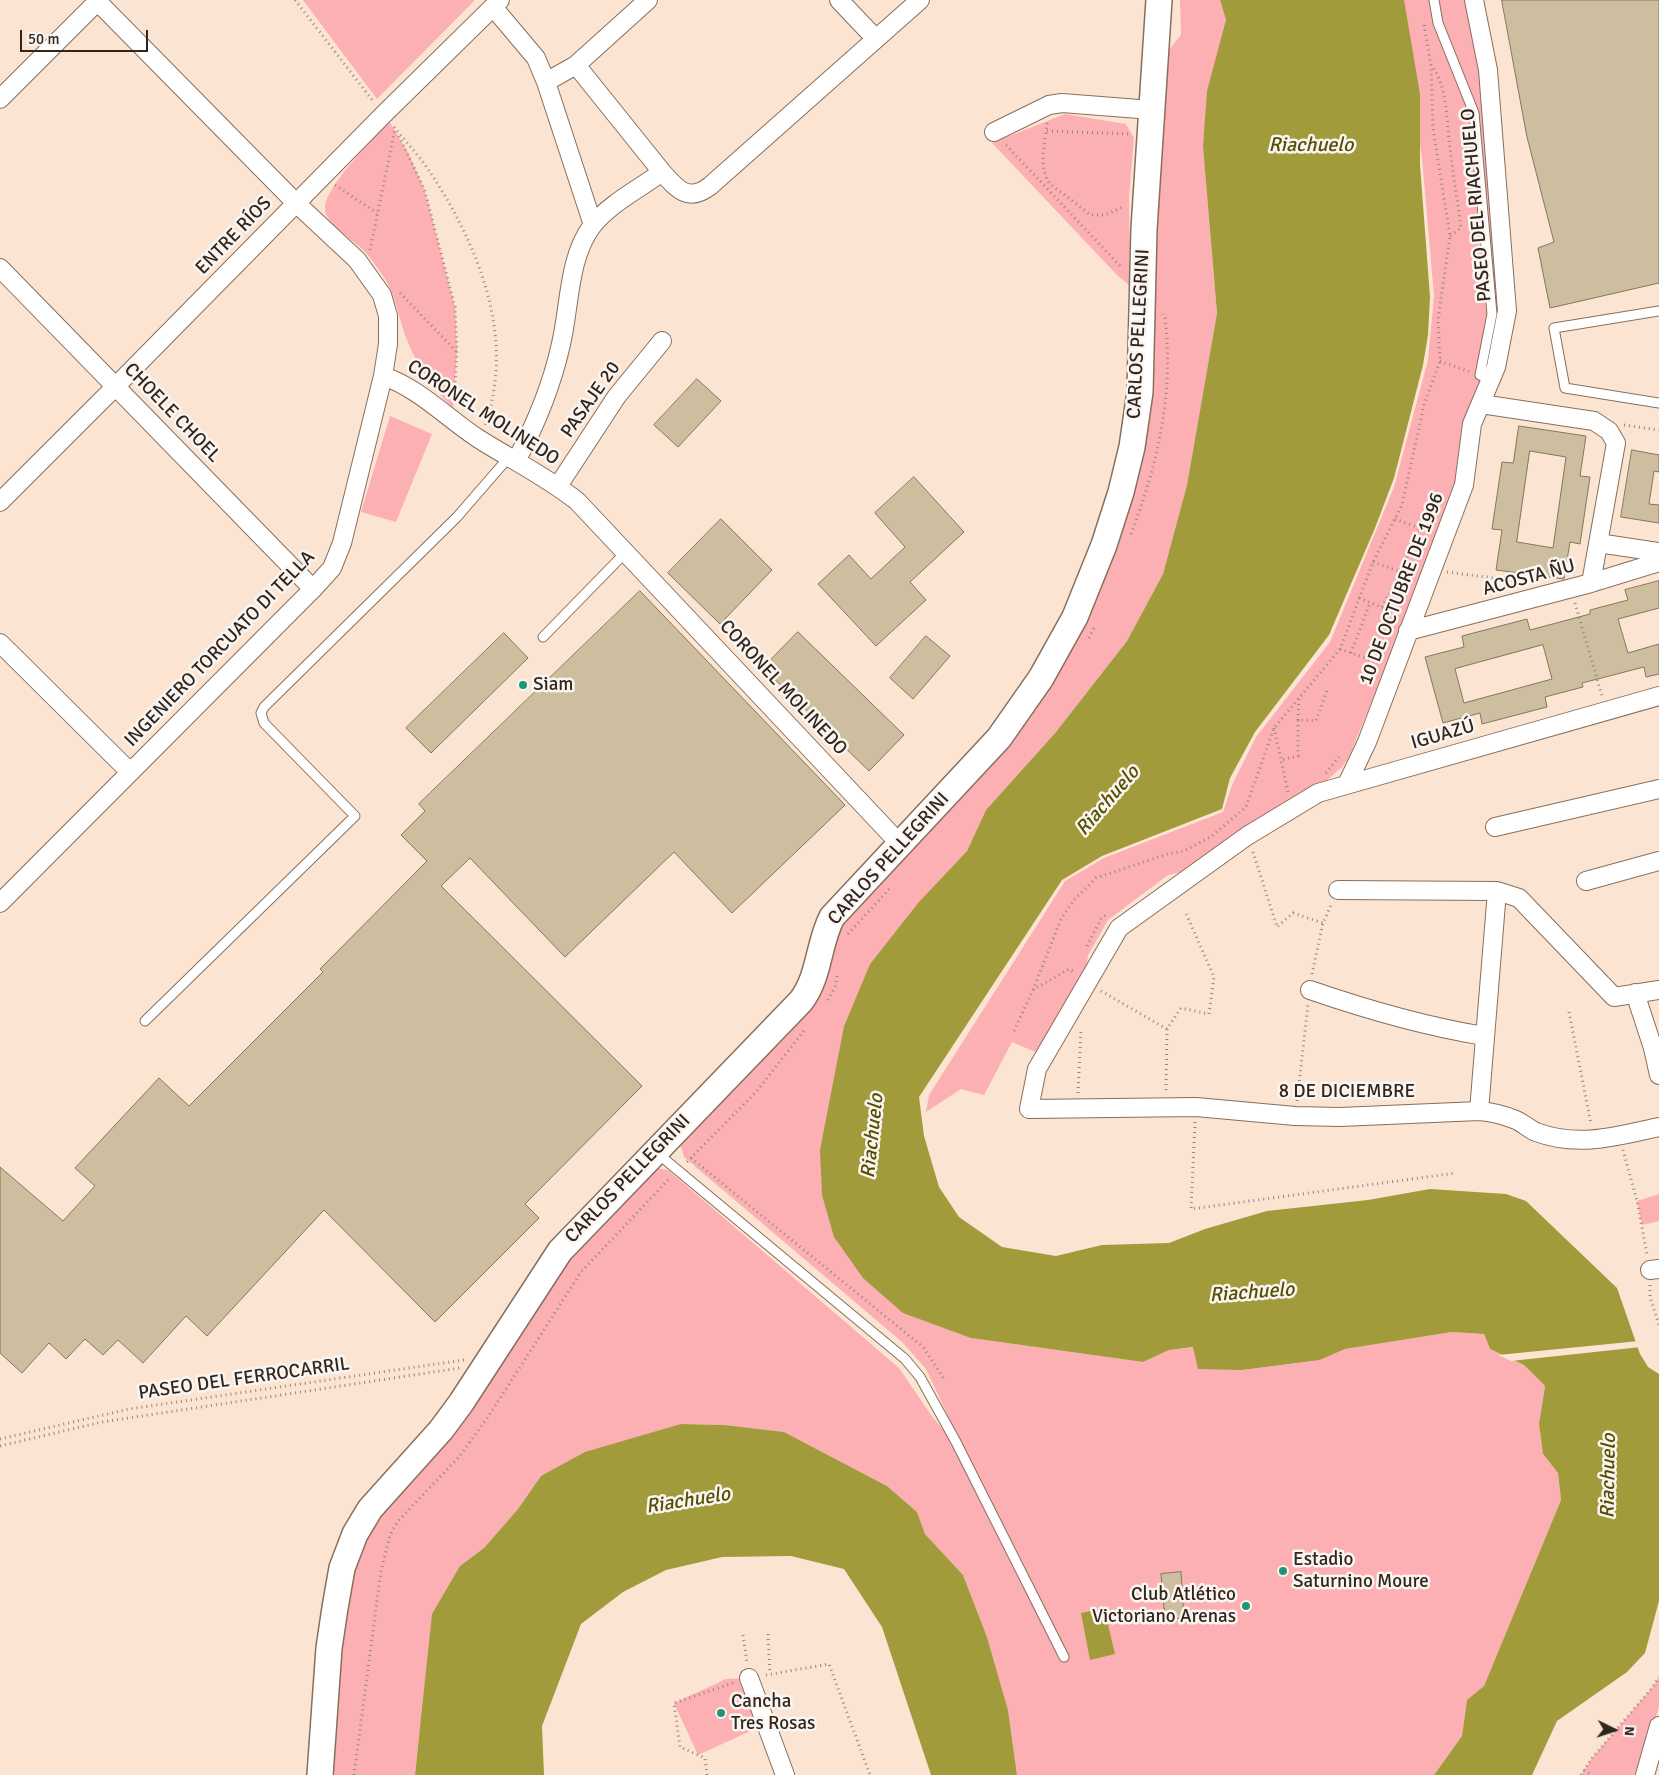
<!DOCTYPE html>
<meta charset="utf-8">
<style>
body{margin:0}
#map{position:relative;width:1659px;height:1775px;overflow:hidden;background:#fbe5d2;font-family:Signika,sans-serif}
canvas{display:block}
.north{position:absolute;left:1589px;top:1705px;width:50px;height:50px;-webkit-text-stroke:4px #fbf5f1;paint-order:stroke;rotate:94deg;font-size:14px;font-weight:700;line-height:20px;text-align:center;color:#31261e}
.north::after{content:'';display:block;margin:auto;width:18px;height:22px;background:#31261e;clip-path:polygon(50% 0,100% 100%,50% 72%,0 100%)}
.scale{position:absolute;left:20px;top:30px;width:128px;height:22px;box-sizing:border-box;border:2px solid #31261e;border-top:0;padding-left:6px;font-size:15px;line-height:18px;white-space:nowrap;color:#31261e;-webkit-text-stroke:4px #fbf5f1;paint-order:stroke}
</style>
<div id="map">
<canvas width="1659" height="1775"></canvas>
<div class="north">N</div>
<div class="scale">50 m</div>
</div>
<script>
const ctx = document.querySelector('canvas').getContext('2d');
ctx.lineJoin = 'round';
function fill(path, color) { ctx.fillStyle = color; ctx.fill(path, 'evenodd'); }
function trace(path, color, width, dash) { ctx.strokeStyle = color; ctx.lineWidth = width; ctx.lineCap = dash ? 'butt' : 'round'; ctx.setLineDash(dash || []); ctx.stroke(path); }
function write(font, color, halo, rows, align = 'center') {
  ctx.font = font + ' Signika,sans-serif'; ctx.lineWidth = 5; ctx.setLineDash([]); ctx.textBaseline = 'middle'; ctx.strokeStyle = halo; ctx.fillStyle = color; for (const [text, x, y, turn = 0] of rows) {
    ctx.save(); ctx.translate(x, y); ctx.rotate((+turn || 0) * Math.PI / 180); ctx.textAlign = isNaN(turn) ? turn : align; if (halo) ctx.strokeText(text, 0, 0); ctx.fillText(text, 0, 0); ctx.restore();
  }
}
fill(new Path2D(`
 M303,0H475L377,99Z
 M1180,0H1220L1226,20L1203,147L1217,313L1187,485L1163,574L1127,641L1056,732L986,810L967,851L919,903L870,964L844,1026L833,1087L971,1338L1143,1362L1169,1350L1194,1347L1242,1370L1320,1360L1345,1349L1452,1332L1484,1334L1490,1349L1524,1365L1545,1386L1539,1424L1543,1454L1558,1473L1561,1500L1484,1686L1467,1701L1462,1736L1434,1775H1017L1008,1710L987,1637L963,1575L925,1534L917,1512L887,1486L784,1432L725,1425L681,1424L541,1476L518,1509L484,1548L460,1566L419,1737L415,1775H331C336,1703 335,1604 364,1538C381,1500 421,1475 446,1443L570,1252L649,1167L668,1170L899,1368L931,1415L944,1431H955L926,1369L902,1342L684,1157L678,1136L792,1020L831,930L1003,739L1108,548L1159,160L1167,52L1181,35Z
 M1399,0H1467L1483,83L1499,300L1497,334L1457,491L1349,757L1342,767L1323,784L1182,872L1168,875L1108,920L1088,955L1086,973L1040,1054L1012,1042L984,1095L961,1089L926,1112L929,1095L1065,881L1104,858L1223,812L1232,785L1256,737L1330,642L1394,487L1428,360L1434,296L1422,158Z
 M1065,114L1126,124L1134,138L1129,196L1130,286L1117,275L992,143Z
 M389,121L409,154L425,191L455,307L457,351L453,408C433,389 417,366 407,340C398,317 396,293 381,273C376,266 371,258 365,252C355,240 324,224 325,208C326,185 373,140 389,121Z
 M390,416L432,434L396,522L361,512Z
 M1659,1194V1221L1642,1225L1637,1201Z
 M1659,1677V1707L1639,1775H1581L1592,1758L1652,1688Z
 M749,1678L766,1724L698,1755L674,1703L726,1679Z`), '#fcb0b4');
fill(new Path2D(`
 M1220,0H1404L1420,94V165L1430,297L1428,335L1423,365L1394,478L1375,528L1329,635L1255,732L1230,778L1222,809L1102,856L1062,880L919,1097L924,1136L939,1187L959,1217L1002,1247L1056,1256L1102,1245L1169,1243L1205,1229L1267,1211L1368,1200L1430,1189L1506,1194L1526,1201L1617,1288L1640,1354L1648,1367L1659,1374V1601L1645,1653L1627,1672L1557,1721L1532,1775H1434L1462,1736L1467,1700L1484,1686L1561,1500L1558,1473L1543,1454L1539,1424L1545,1386L1524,1365L1490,1349L1484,1334L1452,1332L1345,1349L1320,1360L1242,1370L1198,1369L1193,1347L1169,1350L1143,1362L971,1338L903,1313L863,1278L834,1237L822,1195L820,1150L844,1026L870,964L919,902L967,851L986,810L1056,732L1127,641L1163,574L1187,485L1217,313L1203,147L1207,91L1226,20Z
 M681,1424L725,1425L784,1432L887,1486L917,1512L925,1534L963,1575L987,1637L1008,1710L1017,1775H931L882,1627L844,1569L791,1556L722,1557L666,1570L623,1592L581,1624L542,1726L544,1775H415L432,1614L460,1566L484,1548L518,1509L541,1476L585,1452Z
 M1104,1608L1115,1654L1090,1660L1081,1613Z`), '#a19b3b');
fill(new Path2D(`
 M1639,1341L1641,1347L1511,1361L1498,1355Z`), '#fbe5d2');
const building = new Path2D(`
 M1502,0H1659V283L1550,308L1538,248L1554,242L1527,137Z
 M697,379L721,401L678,447L654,425Z
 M1519,426L1586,436L1580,476L1590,477L1580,544L1570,542L1564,579L1496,570L1502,530L1492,529L1502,462L1513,463ZM1530,451L1566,457L1553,548L1517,542Z
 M1632,450L1659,455V472L1654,471L1649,504L1659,505V523L1621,517Z
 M914,477L964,532L910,582L926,600L876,646L818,584L849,555L871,579L905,547L875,513Z
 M721,519L772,570L720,624L668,573Z
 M1659,581V608L1618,619L1628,653L1659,644V674L1646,677L1644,667L1582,683L1583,687L1545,697L1547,707L1482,724L1480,713L1443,723L1425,657L1464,647L1462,636L1527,619L1530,630L1590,614V610L1628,600L1625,590ZM1543,645L1552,679L1464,703L1455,669Z
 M640,591L845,805L732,913L674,852L565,957L470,858L441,886L642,1086L525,1204L539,1218L435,1322L324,1210L207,1336L186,1316L143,1363L118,1340L103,1355L85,1339L66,1359L49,1343L22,1373L0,1353V1167L63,1221L95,1186L75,1168L159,1078L189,1106L323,972L320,969L427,861L401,835L425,811L419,804Z
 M798,632L904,735L869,771L763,668Z
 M504,633L528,658L431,753L406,728Z
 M926,636L950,656L913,699L890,678Z
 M1181,1572L1184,1618L1165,1619L1161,1574Z`);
fill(building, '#cdbea0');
trace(building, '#85765b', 1);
const lane = new Path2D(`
 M1434,0L1438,23L1474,113L1492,314L1480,375L1491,379
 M1659,311L1554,328L1565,388L1659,403
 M543,637L626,552
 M145,1021L355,816L264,723L261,713L264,707L457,517L509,457
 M657,1153L905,1359L920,1377L956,1442L1064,1657`);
const street = new Path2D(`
 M839,0L875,38
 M493,7L536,58L546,82L576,65L662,172C677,189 688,203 710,186L920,0
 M576,65L648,0
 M546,82L593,225
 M0,99L99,0
 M994,132L1049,105L1062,103L1152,110
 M0,268L313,589
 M383,376C419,388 448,419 479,439C512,460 547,477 577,501L900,844
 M1481,404L1594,421L1609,431L1616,443L1591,583
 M516,461C536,424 552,385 561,344C570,306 568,258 592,226C609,204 639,189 662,172
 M558,486L617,396L662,341
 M0,502L116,386L384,114L500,0
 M1598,543L1659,552
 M1408,631L1591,583L1659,562
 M0,643L130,772
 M1659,696L1318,793L1247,836L1119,928L1037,1069L1029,1109L1196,1107L1295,1116L1340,1117L1479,1111C1491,1112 1504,1115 1516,1120C1523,1123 1529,1129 1536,1132C1579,1148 1617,1136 1659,1127
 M1347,784L1367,742L1464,485L1472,424L1496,367L1507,311L1488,70L1474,0
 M1495,827L1659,789
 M1586,881L1659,861
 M1338,890L1497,891L1519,898L1614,997L1659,990
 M0,903L313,589L332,568L342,543L383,376L388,344V316L382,295L357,260L296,203L96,0
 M1310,990C1368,1010 1423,1026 1484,1036
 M1635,993L1653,1048L1659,1075
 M1479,1111L1497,891
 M1650,1270L1659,1269
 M749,1678L785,1775
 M1645,1775L1659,1726`);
const secondary = new Path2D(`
 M320,1775L329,1648L335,1608L342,1568L355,1534L370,1509L441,1430L461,1403L560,1251L801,1001C820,976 818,944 832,917L999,738L1041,678L1075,617L1104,545L1121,492L1132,447L1140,392L1144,229L1159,0`);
trace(lane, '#886f5b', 11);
trace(street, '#886f5b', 20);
trace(secondary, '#886f5b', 28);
trace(new Path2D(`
 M295,0L373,101
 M1431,64C1447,87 1446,112 1449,139C1452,168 1457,198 1461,228L1450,236
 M1047,123C1045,143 1038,168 1050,184L1091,215H1105L1125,206
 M394,127C407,143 421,158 432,175C479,247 516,339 485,425
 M1047,131L1131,134
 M399,136L425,191L455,307L457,351L454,400
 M1006,145L1122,268
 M335,185L377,213
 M370,250L395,129
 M400,293L456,351
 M1440,361L1470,372
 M1624,425L1659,430
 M1395,519L1430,532
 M1131,534C1158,464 1174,393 1165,318L1163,314
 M1373,562L1412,576
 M1447,572L1525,582
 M1359,598L1398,614
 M1575,603L1602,696
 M1382,607L1401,572L1419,528
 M1089,638L1095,626
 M1340,649L1379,663
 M1351,653L1370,603
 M1298,720L1299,698
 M1274,728L1281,760
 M1326,773L1339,757
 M1288,792L1281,760L1298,756V720L1316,721L1327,690
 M1253,852L1277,927L1293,913L1323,923
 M848,934L891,887
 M1087,946L1101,919L1106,915
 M1312,974L1323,923L1332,903
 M1033,990L1061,919L1074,900L1096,878L1167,854L1184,851L1212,836L1246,807L1274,728L1340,649L1373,562L1402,505L1424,405L1440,361L1438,320L1450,236L1433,129L1431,66L1424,24
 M1101,991L1167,1029
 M828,1000L836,985L837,976
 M1569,1012L1591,1124
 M1014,1031L1033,990L1069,969L1074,972
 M1166,1090L1167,1029L1181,1008L1209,1014L1214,977L1185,911
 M1078,1093L1081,1030
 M1297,1101L1308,1005
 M1195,1122L1191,1209L1456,1173
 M1623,1150L1637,1201L1647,1254
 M691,1158L923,1347L944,1379
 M687,1162L757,1091L806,1028
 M1650,1285V1297L1659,1325
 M0,1439L129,1409L464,1360
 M0,1446L102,1422L460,1368
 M768,1634L770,1674
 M743,1635L747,1663
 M766,1675L829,1664L870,1775
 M1584,1770L1592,1775
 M354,1775L381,1571L390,1535L398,1521L459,1457L488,1417L581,1272L670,1178
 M707,1775L705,1758L680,1747L674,1703L733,1683
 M1581,1775L1592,1758L1652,1688L1659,1677`), '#978679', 3, [1, 4]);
trace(lane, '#fff', 9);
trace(street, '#fff', 18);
trace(secondary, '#fff', 25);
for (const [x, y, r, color] of [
 [523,685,5,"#1f9579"],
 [1283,1571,5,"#1f9579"],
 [1246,1606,5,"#1f9579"],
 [721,1713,5,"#1f9579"]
]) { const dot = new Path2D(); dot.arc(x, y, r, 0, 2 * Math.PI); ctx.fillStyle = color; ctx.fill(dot); trace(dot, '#fbf5f1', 2); }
write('19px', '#31261e', '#fbf5f1', [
 ["PASEO DEL RIACHUELO",1477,205,-95],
 ["ENTRE RÍOS",234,236,-46],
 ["CARLOS PELLEGRINI",1139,334,-87],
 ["PASAJE 20",591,400,-55],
 ["CHOELE CHOEL",172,413,46],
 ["CORONEL MOLINEDO",483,413,33],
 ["ACOSTA ÑU",1529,578,-15],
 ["10 DE OCTUBRE DE 1996",1402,589,-69],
 ["INGENIERO TORCUATO DI TELLA",220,649,-46],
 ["CORONEL MOLINEDO",783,688,47],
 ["IGUAZÚ",1443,735,-16],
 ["CARLOS PELLEGRINI",889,859,-48],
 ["8 DE DICIEMBRE",1347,1092],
 ["CARLOS PELLEGRINI",628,1179,-46],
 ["PASEO DEL FERROCARRIL",244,1379,-8]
]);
write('19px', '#31261e', '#fbf5f1', [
 ["Siam",533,685],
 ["Estadio",1293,1560],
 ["Saturnino Moure",1293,1582],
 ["Club Atlético",1236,1595,"right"],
 ["Victoriano Arenas",1236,1617,"right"],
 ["Cancha",731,1702],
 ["Tres Rosas",731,1724]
], 'left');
write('italic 20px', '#544f02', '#fbf5f1', [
 ["Riachuelo",1311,146],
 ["Riachuelo",1108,801,-49],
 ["Riachuelo",873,1136,-84],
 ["Riachuelo",1252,1293,-4],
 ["Riachuelo",1609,1476,-89],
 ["Riachuelo",688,1501,-9]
]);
</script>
